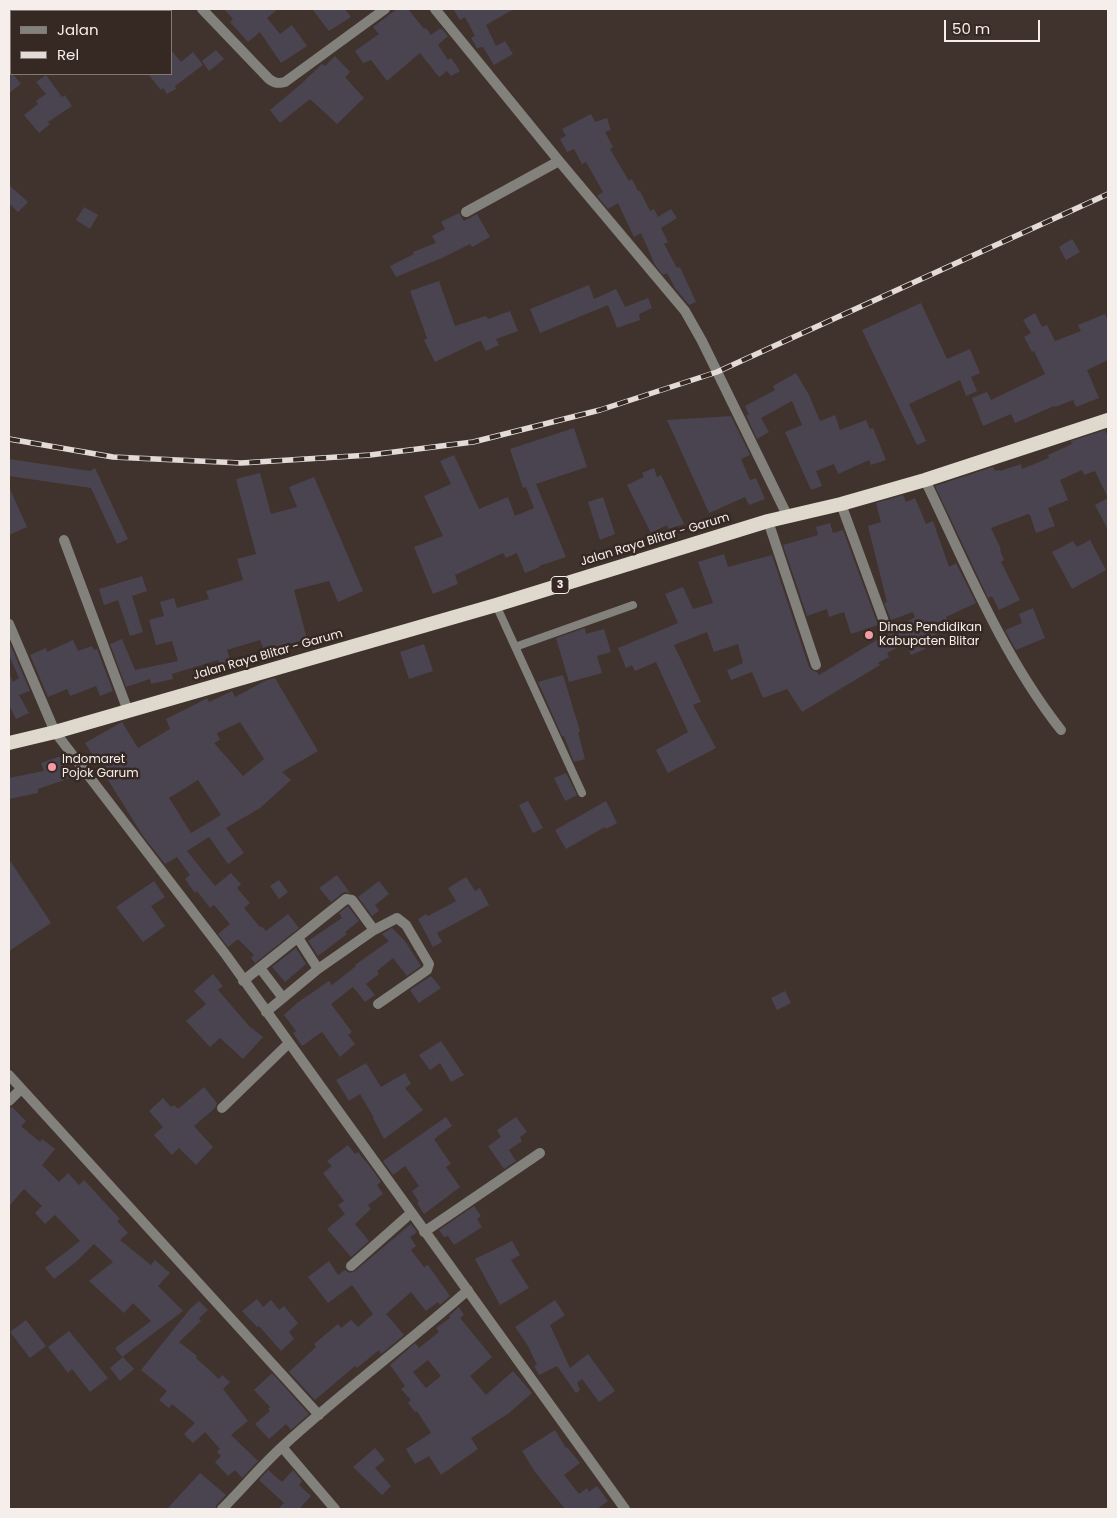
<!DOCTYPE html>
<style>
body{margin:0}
#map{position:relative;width:1117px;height:1518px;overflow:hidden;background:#40332d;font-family:Poppins,sans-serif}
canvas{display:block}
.frame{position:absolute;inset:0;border:10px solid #f6eeea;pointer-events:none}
.legend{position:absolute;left:10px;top:10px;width:162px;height:65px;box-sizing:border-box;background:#362924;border:1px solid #837873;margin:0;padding:6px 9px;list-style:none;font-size:15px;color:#f6eeea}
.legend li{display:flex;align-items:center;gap:10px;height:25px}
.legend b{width:25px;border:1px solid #837873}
.scale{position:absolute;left:944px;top:20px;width:96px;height:22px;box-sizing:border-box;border:2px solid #f6eeea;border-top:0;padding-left:6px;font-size:15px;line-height:18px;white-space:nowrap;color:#f6eeea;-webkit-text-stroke:4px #362924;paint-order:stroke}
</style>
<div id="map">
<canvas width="1117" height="1518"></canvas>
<div class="frame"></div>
<ul class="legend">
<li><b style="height:6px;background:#83817b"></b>Jalan</li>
<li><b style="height:6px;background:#e3dbd7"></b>Rel</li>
</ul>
<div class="scale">50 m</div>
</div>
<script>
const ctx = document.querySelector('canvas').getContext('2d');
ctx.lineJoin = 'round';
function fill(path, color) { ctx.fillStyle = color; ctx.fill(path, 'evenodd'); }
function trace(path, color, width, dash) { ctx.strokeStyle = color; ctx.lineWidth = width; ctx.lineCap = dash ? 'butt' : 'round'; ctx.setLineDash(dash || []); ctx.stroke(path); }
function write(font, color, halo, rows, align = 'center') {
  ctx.font = font + ' Poppins,sans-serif'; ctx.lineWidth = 5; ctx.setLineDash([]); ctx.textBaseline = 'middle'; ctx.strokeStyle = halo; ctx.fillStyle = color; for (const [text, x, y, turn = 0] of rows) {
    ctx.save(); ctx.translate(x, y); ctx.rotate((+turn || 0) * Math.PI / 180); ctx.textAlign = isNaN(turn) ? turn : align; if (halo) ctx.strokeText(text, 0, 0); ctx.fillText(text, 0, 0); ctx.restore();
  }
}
fill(new Path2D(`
 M224,9H278L267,18L280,34L292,25L307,46L281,63L260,32L248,42L230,22L233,19Z
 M312,9H345L351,17L329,31Z
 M397,9H408L424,29L426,28L431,35L439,29H442L448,36L438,45L448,60L451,58L460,71L451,76L447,71L439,77L420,53L387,81L371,60L363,63L355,51L379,34L373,27Z
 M453,9H514L486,25L496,46L505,41L513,54L494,65L483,47L477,48L471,38L475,36L465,17L460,20Z
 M171,50L181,62L193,52L203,65L175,86L176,89L167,94L163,88L161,90L148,74H171Z
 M216,50L224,59L209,71L202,61Z
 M335,56L350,72L345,77L364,98L337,124L310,99L280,123L270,110L301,84L322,64L325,66Z
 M9,68L11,74H13L21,84L9,93Z
 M46,75L62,97L65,95L72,106L48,122L50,124L39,133L24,115L38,104L36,101L46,94L36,82Z
 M591,114L595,122L607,118L611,130L605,132L613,147L610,149L629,181L632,179L638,191H640L650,211L654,209L658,217L671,209L677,218L661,228L668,242L664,244L677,268L680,267L696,302L689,305L675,288L667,273L663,275L655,265L641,233L634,237L618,203L608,209L597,196L603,192L586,162L582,164L574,149L567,152L560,139L566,136L562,129Z
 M9,185L28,202L18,212L9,203Z
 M84,207L98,215L90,229L76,220Z
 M459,213L464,221L477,214L490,237L472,247L470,244L442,258L396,277L390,266L414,254L413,252L436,243L432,236L445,229L441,222Z
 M1072,239L1080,252L1066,260L1059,247Z
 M439,281L455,326L486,316L488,319L510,311L518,331L496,339L499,345L486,351L481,341L477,342L435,362L424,340L427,338L410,291Z
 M589,285L594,299L616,289L625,307L648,298L652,308L639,314L640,320L617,328L608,305L540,333L530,309Z
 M921,303L947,359L970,349L980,373L971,377L977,391L966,396L960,380L909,404L926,441L917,445L862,330Z
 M1035,313L1042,327L1047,325L1055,341L1081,331L1078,325L1105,314L1108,322V360L1087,370L1099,398L1076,407L1073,400L1055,407L1054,406L1015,423L1011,414L983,426L972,398L987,392L991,400L1045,374L1034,351L1032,352L1024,337L1031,333L1023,320Z
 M796,373L809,395L820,421L835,415L840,430L866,420L870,429L873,428L886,460L871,465L869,460L838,474L834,464L816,471L822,486L811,490L785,432L802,425L792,401L761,418L769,432L757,439L746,415H749L745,406L775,390L773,386Z
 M731,416L750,455L741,459L750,480L756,478L765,499L749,505L745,497L709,513L667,420Z
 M574,428L587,467L536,484L566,557L539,566L540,567L525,573L517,553L506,558L503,553L455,575L458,584L433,594L414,547L443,536L424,496L451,484L440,461L454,455L479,509L508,497L515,516L534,508L526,487L523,488L510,449Z
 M1105,430L1108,437V530L1095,505L1108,498L1095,471L1084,475L1082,470L1060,480L1068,500L1048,508L1055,526L1036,533L1030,515L1028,514L991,528L1001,549L1000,550L1004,560L1001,562L1020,600L999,610L992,596L988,598L935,486L993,467L995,471L999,470L1000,471L1021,464L1022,469L1049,458L1048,455L1072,444L1071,441Z
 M9,459L90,471L95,468L128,539L117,544L91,488L9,476Z
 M654,468L657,477L661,475L684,524L668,529L667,525L651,533L627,485L644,477L642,473Z
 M260,473L271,514L297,507L289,487L314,477L363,591L338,602L329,581L294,590L307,639L264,651L260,640L227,650L231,662L220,665L218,660L172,674L173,679L151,684L150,679L126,687L110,644L122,639L135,670L178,661L172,641L156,645L149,620L164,616L160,602L174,598L177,608L209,599L206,591L243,580L237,559L256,554L236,479Z
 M9,487L27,527L9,535Z
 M903,495L906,502L915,498L926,524L933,521L949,567L956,563L976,603L946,617L951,627L921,642L925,649L911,655L906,643L887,653L889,657L878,663L880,665L802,712L787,689L763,698L752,672L731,680L727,670L743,663L738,644L714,652L707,632L674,645L701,702L693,705L716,748L668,773L656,750L688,732L656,662L635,671L632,665L626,668L618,648L678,623L665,594L683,587L693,609L713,603L698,562L724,554L728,567L772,555L809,667L812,670L817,672L819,675L915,617L913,612L891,620L884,603L887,602L868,526L881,522L876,503Z
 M603,497L615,534L600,540L588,502Z
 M830,523L833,533L843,530L878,625L851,634L844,612L829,617L827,609L807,616L783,545L818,535L816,527Z
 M1090,540L1106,570L1072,589L1052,552L1073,541L1077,547Z
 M142,576L147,591L132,596L143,632L130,636L118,600L104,605L99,589Z
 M1033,608L1045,638L1016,650L1005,630L1022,623L1019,614Z
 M585,628L586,634L604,629L611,652L597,656L602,673L569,682L556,638Z
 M73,640L78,651L92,646L94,650L97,649L113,691L100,696L96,686L70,696L67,689L48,697L30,655L46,648L47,652Z
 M9,641L30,691L19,695L29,713L16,719L9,705V673L13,682L19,678L9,655Z
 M424,644L433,671L409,679L400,652Z
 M563,675L580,731L578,732L585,759L574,762L564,736H562L538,682Z
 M275,678L318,751L282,772L291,780L260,808L226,828L244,853L228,864L209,837L187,851L215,886L231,873L241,884L237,888L250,903L244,908L260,927L261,926L266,931L288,914L299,928L255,963L251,958L254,955L238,939L228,947L218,934L230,924L214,905L210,908L197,891L195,893L185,879L190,875L177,857L165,864L143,836L85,743L122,722L138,748L170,729L166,719L196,704L207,698L209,702L232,691L235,697L267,680ZM240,722L264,759L243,776L214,743L220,740L217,733ZM198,780L221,815L191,833L169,798Z
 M64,755L73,777L38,789V793L9,799V778L44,771L41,763Z
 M566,773L577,795L565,801L554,778Z
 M528,801L543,828L533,833L519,805Z
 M606,801L617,823L606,829L605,827L566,849L555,830Z
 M9,859L51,923L9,951Z
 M337,875L350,893L344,892L331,902L319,888Z
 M466,877L475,891L480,888L489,905L437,933L442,942L433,947L418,919L426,914L428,916L456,901L448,888Z
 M279,880L288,892L279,899L270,886Z
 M154,881L165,897L151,906L165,926L143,942L116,907Z
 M379,881L389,894L375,905L379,911L372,916L358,897Z
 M348,906L359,921L345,932L347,934L318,956L307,939L308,941L342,918L339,913Z
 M392,928L405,941L421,966L407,976L393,958L377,971L379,974L366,984L375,995L365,1002L353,987L331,1004L352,1032L348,1035L355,1044L340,1057L322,1032L302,1046L293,1033L296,1031L284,1015L297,1003L329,981L332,985L356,966L355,965L389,941L382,934Z
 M296,948L306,964L285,982L272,967Z
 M213,974L223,986L218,990L249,1026L263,1037L243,1059L220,1038L210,1047L186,1021L206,1004L194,991Z
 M431,976L441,988L419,1003L410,990Z
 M785,991L791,1003L777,1010L771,998Z
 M441,1041L464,1075L451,1082L440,1063L430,1070L419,1055Z
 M366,1063L381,1087L405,1073L411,1084L405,1088L423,1110L384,1139L373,1118H374L360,1094L349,1101L336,1080Z
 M204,1087L217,1103L215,1108L194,1126L213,1147L196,1165L179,1148L172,1155L154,1135L163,1127L149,1111L163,1098L171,1107L174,1105L178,1109Z
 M12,1107L26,1121L21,1126L40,1142L42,1139L55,1149L42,1165L59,1182L68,1173L79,1185L84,1180L120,1219L117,1221L128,1233L120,1240L151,1265L155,1260L170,1273L158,1286L183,1311L122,1357L115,1348L151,1321L133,1303L124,1313L89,1281L113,1262L94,1244L76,1262L54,1279L45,1268L80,1241L55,1215L45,1224L35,1213L42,1206L24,1189L9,1206V1108Z
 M446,1117L452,1126L434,1139L451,1164L446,1167L460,1187L424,1214L417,1203L419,1202L412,1191L419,1186L405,1166L393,1175L383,1161Z
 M516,1117L527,1132L520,1137L522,1141L509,1150L516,1161L504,1169L488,1146L501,1137L497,1130Z
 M348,1145L355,1154L358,1152L371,1168L381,1182L377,1185L383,1194L368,1205L371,1209L355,1224L369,1241L351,1257L327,1229L345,1214L338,1205L344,1201L323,1173L332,1166L327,1161Z
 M474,1206L481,1216L477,1219L482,1227L454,1245L448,1236L444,1237L439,1230Z
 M411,1224L417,1232L410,1237L416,1246L411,1250L424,1267L428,1265L450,1296L440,1305L438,1302L426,1311L411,1292L386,1314L404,1335L381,1354L379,1350L357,1368L355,1366L315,1400L289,1372L316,1347L314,1344L338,1324L341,1328L351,1320L358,1327L373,1314L352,1285L328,1303L308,1277L329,1261L338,1275L345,1270L349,1273L355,1271Z
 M512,1241L520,1255L511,1260L529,1288L500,1305L475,1259Z
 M257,1299L263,1307L271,1300L279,1310L284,1306L298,1323L289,1332L294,1339L281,1351L259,1326L257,1327L242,1311Z
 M555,1300L565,1315L550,1325L570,1368L588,1354L615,1391L599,1402L582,1379L577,1383L580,1390L576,1393L557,1366L539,1375L534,1366L537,1365L528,1346L515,1327Z
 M199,1301L208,1310L199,1318L201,1321L179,1342L197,1356L196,1358L219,1379L222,1375L230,1382L223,1389L248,1421L231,1435L258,1461L242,1478L235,1470L228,1476L215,1462L221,1456L217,1452L220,1449L205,1432L193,1443L184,1434L195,1423L172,1404L169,1408L159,1400L167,1391L141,1370L190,1309Z
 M459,1307L464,1315L460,1318L492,1357L470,1376L486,1395L513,1371L532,1393L509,1413L471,1438L478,1449L441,1475L429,1456L415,1464L406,1449L431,1433L417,1411L415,1412L408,1403L411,1400L401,1389L405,1386L390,1365L415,1343L419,1348L439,1332L436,1328L450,1318L449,1316ZM428,1360L441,1376L426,1388L413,1372Z
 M26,1320L46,1346L30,1358L10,1332Z
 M69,1331L108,1378L90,1392L72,1369L68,1373L48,1347Z
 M123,1357L134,1369L120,1381L110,1368Z
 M272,1373L309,1414L291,1430L286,1424L269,1439L255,1424L270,1411L268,1409L270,1407L254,1390Z
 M555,1430L566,1448L567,1447L580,1463L564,1475L579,1494L587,1488L589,1492L597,1486L608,1501L597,1509H565L535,1472L522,1451Z
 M375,1448L385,1460L375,1468L391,1486L382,1495L353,1467Z
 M268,1470L282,1482L293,1470L302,1481L299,1485L311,1496L299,1509H278L284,1503L259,1480Z
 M200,1473L226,1495L217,1504L215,1509H167Z`), '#4a4450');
trace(new Path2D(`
 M496,605L582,793
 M515,647L633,605`), '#83817b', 8);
trace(new Path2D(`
 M202,9L269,79C274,83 278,84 285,82L385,9
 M435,9L559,161L685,311L702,341L787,515
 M466,212L559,161
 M925,480C966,565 1002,655 1061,730
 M841,504L886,627
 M768,521L816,665
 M64,540L128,711
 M9,624L55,732L226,955L625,1509
 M298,938L318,969
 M260,968L283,998
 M243,981L346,899L352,900L374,930
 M266,1012L318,969L374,930L397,918L406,925L429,964L427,970L378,1004
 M9,1075L319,1415
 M9,1101L21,1089
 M222,1108L288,1044
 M424,1232L540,1153
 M351,1266L411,1213
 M282,1447L335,1509
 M222,1509C243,1488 262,1465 283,1446C343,1391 408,1343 468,1290`), '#83817b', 10);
trace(new Path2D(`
 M9,743L55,732L496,605L768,521L841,504L925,480L1108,420`), '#dfd8cc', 14);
const rail = new Path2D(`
 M9,439L113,457L241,463L370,455L473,442L600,410L717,372L1108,194`);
trace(rail, '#e3dbd7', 5.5);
trace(rail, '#362924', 4, [11]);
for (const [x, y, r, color] of [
 [869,635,5,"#f39aa7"],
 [52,767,5,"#f39aa7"]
]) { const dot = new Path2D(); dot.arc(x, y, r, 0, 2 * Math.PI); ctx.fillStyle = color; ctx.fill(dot); trace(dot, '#362924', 2); }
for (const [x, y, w] of [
 [560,585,18]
]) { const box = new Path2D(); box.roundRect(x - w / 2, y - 8.5, w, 17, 4); ctx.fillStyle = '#362924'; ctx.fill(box); trace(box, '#f6eeea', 1); }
write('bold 11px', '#f6eeea', null, [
 ["3",560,585]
]);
write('12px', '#f6eeea', '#362924', [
 ["Jalan Raya Blitar - Garum",655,540,-17],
 ["Jalan Raya Blitar - Garum",268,655,-16]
]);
write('12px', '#f6eeea', '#362924', [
 ["Dinas Pendidikan",879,628],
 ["Kabupaten Blitar",879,642],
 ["Indomaret",62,760],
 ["Pojok Garum",62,774]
], 'left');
</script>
